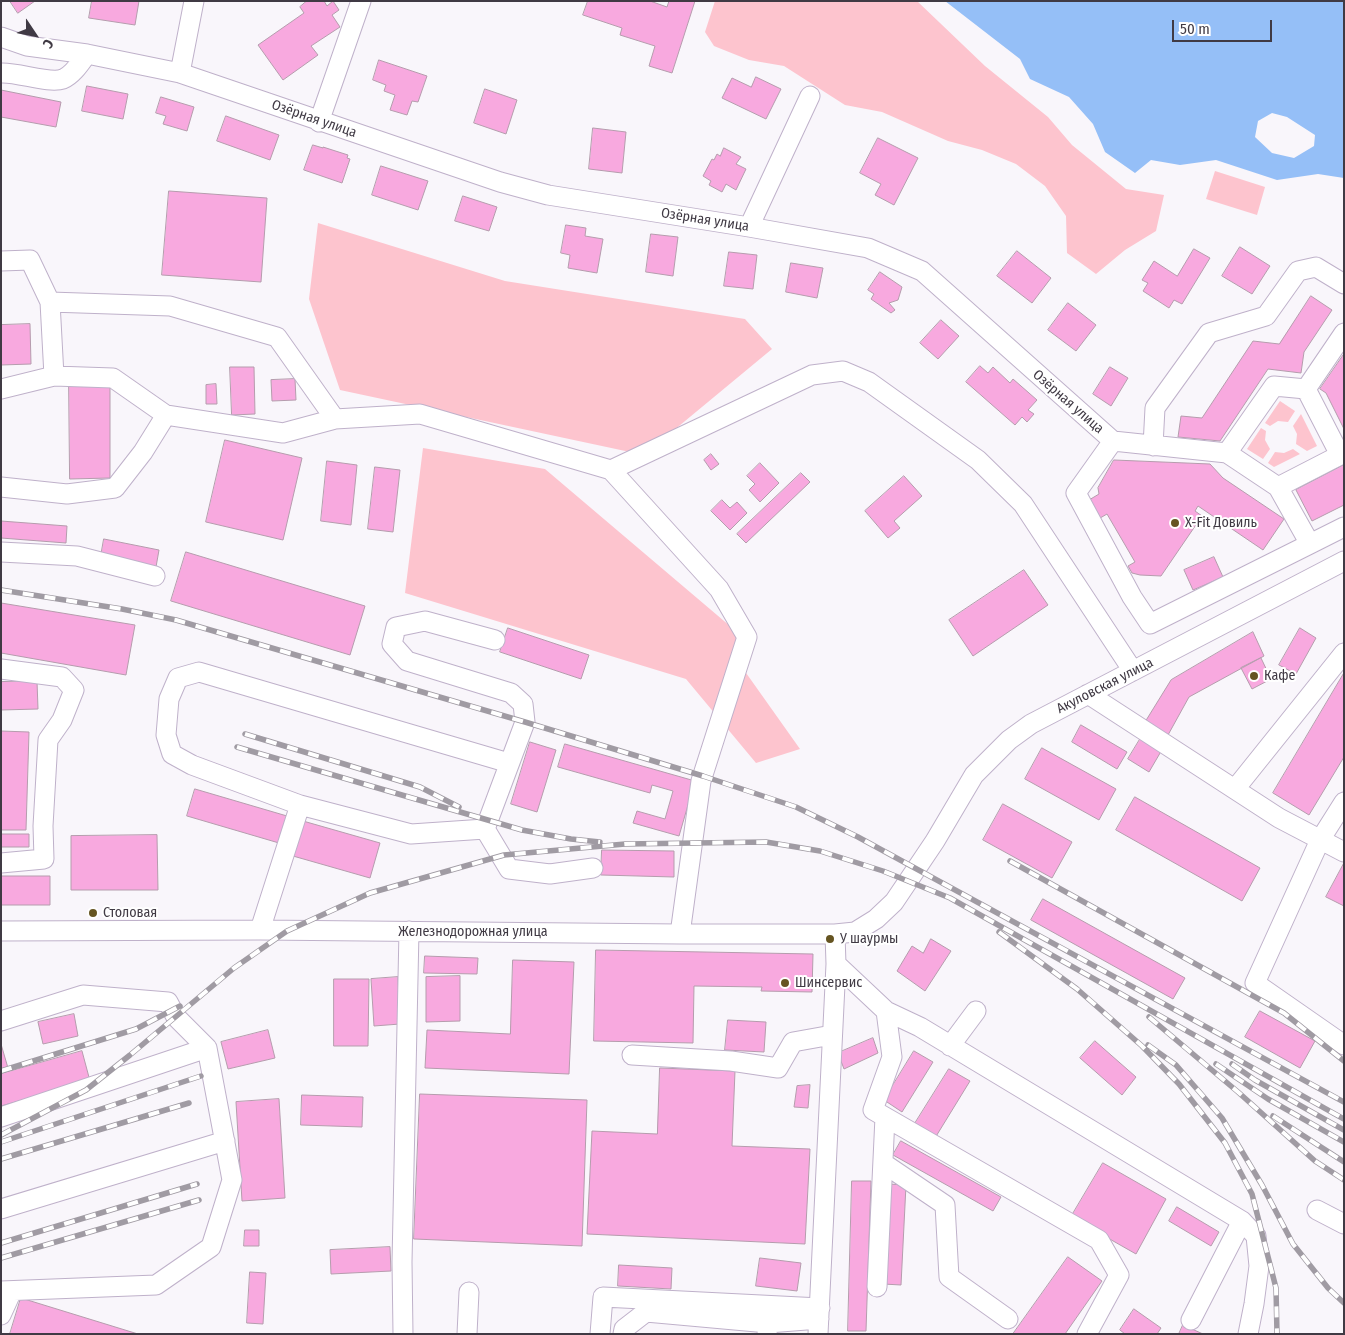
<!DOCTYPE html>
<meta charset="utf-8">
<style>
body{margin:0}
#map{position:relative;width:1345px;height:1335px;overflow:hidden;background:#f9f6fb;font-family:"Fira Sans Condensed",sans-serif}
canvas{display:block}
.frame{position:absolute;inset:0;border:2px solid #403a44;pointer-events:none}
.north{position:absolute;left:10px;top:10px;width:50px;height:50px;-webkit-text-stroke:4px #fff;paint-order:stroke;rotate:124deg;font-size:14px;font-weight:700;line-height:20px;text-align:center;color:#403a44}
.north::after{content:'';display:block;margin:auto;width:18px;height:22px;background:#403a44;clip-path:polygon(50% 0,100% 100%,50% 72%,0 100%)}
.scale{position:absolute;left:1172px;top:20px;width:100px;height:22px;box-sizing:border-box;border:2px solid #403a44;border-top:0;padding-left:6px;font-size:15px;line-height:18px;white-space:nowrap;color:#403a44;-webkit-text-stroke:4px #fff;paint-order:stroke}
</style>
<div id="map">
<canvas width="1345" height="1335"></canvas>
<div class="frame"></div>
<div class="north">С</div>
<div class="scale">50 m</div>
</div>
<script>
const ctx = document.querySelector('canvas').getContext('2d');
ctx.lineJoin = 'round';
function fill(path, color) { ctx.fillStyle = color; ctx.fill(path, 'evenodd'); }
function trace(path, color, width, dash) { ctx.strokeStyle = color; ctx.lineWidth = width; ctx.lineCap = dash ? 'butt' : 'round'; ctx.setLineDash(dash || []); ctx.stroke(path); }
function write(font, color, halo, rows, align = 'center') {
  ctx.font = font + ' "Fira Sans Condensed",sans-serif'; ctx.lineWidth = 4; ctx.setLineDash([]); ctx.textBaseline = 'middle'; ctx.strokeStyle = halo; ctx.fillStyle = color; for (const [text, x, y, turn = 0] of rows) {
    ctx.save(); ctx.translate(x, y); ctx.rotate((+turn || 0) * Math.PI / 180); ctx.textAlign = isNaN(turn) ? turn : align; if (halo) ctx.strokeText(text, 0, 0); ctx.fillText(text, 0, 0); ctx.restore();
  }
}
fill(new Path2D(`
 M715,1H917L985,66L1048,117L1072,145L1126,189L1164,195L1156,231L1125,250L1096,274L1067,253L1066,216L1045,186L1016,164L982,150L948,141L882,112L845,105L784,66L749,60L714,46L705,32Z
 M1215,171L1265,187L1257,215L1206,199Z
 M318,223L505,281L745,319L772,349L644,455L340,390L309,299Z
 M1280,401L1295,411L1288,422L1278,421L1270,426L1265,423Z
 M1301,414L1317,446L1307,451L1296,444L1297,434L1293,426Z
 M1261,428L1266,431L1265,440L1270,449L1263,459L1247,449Z
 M423,448L545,469L737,632L739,663L800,749L756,763L686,679L405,593Z
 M1293,449L1300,454L1274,467L1268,463L1275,452L1284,453Z`), '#fdc4ce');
fill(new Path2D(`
 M945,1H1344V178L1318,174L1277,180L1216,160L1180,165L1151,160L1135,173L1105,152L1093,124L1069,97L1030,79L1020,59ZM1272,113L1287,117L1315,135L1314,146L1294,158L1272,153L1255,137L1258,121Z`), '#95bff7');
const building = new Path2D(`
 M10,1H35L18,13Z
 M92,1H139L135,25L89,18Z
 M307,1H324L327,6L333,1L339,10L332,15L340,27L311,46L318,55L283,80L258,45L304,13L300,7Z
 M588,1H650L667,7L669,1H695L672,73L649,66L655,46L620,35L622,28L583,15Z
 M379,60L427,76L418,102L412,101L407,115L390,110L395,95L384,91L386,85L373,80Z
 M756,77L781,89L766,119L722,98L732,78L751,87Z
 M87,86L128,94L123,119L82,111Z
 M485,89L517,100L506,134L474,123Z
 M1,90L61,102L56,127L1,117Z
 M161,97L194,107L187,131L163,124L166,116L156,113Z
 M226,116L279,135L270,160L217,141Z
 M593,128L626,132L622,173L589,169Z
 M878,138L918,158L894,205L875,195L881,184L860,173Z
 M313,145L323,148V147L348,155L347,158L350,159L342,183L304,170Z
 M724,148L741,157L736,164L746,169L736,190L726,184L722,192L709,185L711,181L703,176L712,159L714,160L717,154L720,156Z
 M381,166L428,181L418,210L372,195Z
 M169,191L267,198L261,282L162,275Z
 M463,196L497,207L489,231L455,221Z
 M566,225L586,228L585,236L603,239L597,273L568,268L570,255L561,253Z
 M651,234L678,237L673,276L646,272Z
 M1240,247L1270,266L1252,294L1222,276Z
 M1194,249L1210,258L1182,304L1174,300L1169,308L1143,291L1148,283L1142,280L1154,261L1177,276Z
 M1017,251L1051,278L1032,303L997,276Z
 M729,252L757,255L753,289L724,286Z
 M791,263L823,268L817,298L786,292Z
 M880,272L902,287L898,300L889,303L895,310L891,313L871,299L874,294L868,290Z
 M1311,296L1332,310L1304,352L1301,373L1268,369L1220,441L1178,437L1181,416L1202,418L1253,341L1279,344Z
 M1068,303L1096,325L1076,351L1048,330Z
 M941,320L959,336L938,359L920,343Z
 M30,324L31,364L1,365V325Z
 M1344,354V429L1326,393L1320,389Z
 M980,366L988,373L993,367L1010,383L1013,379L1037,400L1028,410L1034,414L1027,422L1022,417L1015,425L966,382Z
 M230,367H254L255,414L232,415Z
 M1110,367L1128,378L1111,406L1093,394Z
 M295,379L296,400L272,401L271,380Z
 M69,383H110V478L70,479Z
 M216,384L217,404H206V385Z
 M225,440L302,458L283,540L206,522Z
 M711,454L719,464L711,470L704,460Z
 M1114,460L1210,464L1223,478L1284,519L1263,550L1198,506L1195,511L1202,516L1161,576L1140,575L1132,573L1128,566L1135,562L1107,514L1095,521L1084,503L1099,494L1098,488Z
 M327,461L357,465L351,525L321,521Z
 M760,463L779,483L760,502L749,490L755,484L747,476Z
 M1344,465V505L1312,521L1296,490Z
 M375,467L400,470L393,532L368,529Z
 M801,473L810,482L746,543L737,534Z
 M904,476L922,496L894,521L900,528L888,538L865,511Z
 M722,500L730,508L737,502L747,513L730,530L711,511Z
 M1,521L67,526L66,543L1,538Z
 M104,539L159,550L156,567L101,556Z
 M186,552L365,606L350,655L171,601Z
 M1214,557L1223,577L1193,590L1184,570Z
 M1024,570L1048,605L973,656L949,620Z
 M1,603L135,625L126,675L1,653Z
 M508,628L589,655L581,679L500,652Z
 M1300,628L1316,638L1296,674L1279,665Z
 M1253,632L1264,656L1189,697L1168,735L1145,722L1171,680Z
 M1261,658L1271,679L1252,689L1241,668Z
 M1344,673V757L1309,815L1273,793Z
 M37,681L38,709L1,710V682Z
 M1081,725L1127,752L1117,769L1072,742Z
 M1,731L29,732L26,830H1Z
 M1142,736L1163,748L1149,772L1128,759Z
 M530,742L556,750L537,812L511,804Z
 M565,744L695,781L679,836L633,823L637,811L665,819L673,791L652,785L650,793L558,767Z
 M1042,748L1116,789L1099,820L1025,779Z
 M195,789L287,816L279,843L187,816Z
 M1135,797L1260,868L1242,901L1116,830Z
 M1003,804L1072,842L1052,878L983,840Z
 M303,821L380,843L370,878L293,856Z
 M1,834H29V847H1Z
 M157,835L158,890H71V836Z
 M602,850L674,851V877L601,875Z
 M1344,863V906L1326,897Z
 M1,876H50V905H1Z
 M1043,899L1185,978L1173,999L1031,920Z
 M931,939L951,951L925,991L897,971L912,946L923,953Z
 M596,950L813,954L812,992L761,991L762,987L694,986L693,1043L594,1041Z
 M425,956L478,958L477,974L424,973Z
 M513,960L574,962L569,1074L425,1068L427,1030L510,1034Z
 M460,976V1021L426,1022V977Z
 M398,977L400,1024L374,1026L371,979Z
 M334,979H369L368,1046H334Z
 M1260,1011L1315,1041L1300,1068L1245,1037Z
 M74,1014L78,1036L43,1044L38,1022Z
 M728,1020L766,1022L764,1052L725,1050Z
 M268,1030L275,1058L228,1069L221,1042Z
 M873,1038L878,1053L844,1069L838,1053Z
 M1095,1041L1136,1077L1122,1095L1080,1058Z
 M1,1044L8,1068L1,1069Z
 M82,1051L90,1081L1,1106V1074Z
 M914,1051L933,1062L902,1112L884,1100Z
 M660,1068L735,1071L732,1146L810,1149L805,1244L587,1234L592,1131L657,1134Z
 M949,1069L970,1081L935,1138L914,1125Z
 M810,1085L808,1108L794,1107L797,1086Z
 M420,1094L587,1100L582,1246L414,1239Z
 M302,1095L363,1097L362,1127L301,1125Z
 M279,1099L285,1198L242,1201L236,1102Z
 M901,1141L1001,1197L993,1211L893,1155Z
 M1103,1163L1166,1199L1136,1254L1071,1217Z
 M852,1181H871L866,1331H848Z
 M888,1184L906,1185L901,1285L883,1284Z
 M1177,1207L1219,1232L1211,1246L1169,1221Z
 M245,1230H259V1246H244Z
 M390,1247L391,1271L331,1274L330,1250Z
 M1068,1257L1102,1281L1065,1334H1013Z
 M760,1258L801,1263L797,1291L756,1286Z
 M619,1265L672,1268L671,1289L618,1286Z
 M250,1272L266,1273L263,1324L247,1323Z
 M21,1298L138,1334H10Z
 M1134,1309L1161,1328L1157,1334H1125L1120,1330Z
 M1183,1325L1203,1334H1179Z`);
fill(building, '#f8a9df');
trace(building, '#b59cad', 1);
const minor = new Path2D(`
 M1,37L27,46L87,54L180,73L500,182L548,195L749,227L868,248L922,271L1113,441L1227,453L1278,487L1344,453
 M1,73C18,72 49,84 63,79C73,75 81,62 87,54
 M180,73L194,1
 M319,122L361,1
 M749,227L810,96
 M1,261L30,260L50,302L54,376
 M50,302L170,306L277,337L335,419
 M1,389L54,376L113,378L166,415L283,433L335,419L420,414L611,470
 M1306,389L1340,455
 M1113,441L1076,493L1132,597L1150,624L1310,544L1278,487
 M1153,446L1155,408L1209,333L1266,316L1298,271L1316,267L1344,284
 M1227,453L1274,386L1306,389L1344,333
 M1,487L67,494L115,488L143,452L166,415
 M1310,544L1344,527
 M1,552L77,556L155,576
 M1,669L62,677L74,690L62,720L48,740L43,826L44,859L1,863
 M1088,694L1279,818L1344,852
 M1235,789L1344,653
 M1344,802L1320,840L1255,983L1344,1045
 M300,805L192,765L172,754L166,735L169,699L178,678L199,672L509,763
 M485,829L509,869L550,874L593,868
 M260,930L300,805L411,834L485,829L525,722L523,704L511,693L407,661L392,644L396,627L425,621L495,640
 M1,931L260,930L680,934H835L855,932L876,919L894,902L935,841L974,775L1009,740L1031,724L1344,561
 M680,934L701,781L747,637L719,589L611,470L812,375L843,371L869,382L978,460L1023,504L1133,671
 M836,964L886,1011L920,1027L1242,1221L1256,1236L1259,1266L1254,1304L1248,1334
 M886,1011L892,1057L873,1110L1099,1240L1119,1275L1087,1334
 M1,1021L83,995L168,1002L176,1017L207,1048
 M950,1046L976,1011
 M632,1055L731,1061L778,1068L793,1042L832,1035
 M1,1117L207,1048L232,1180L211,1247L156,1285L1,1291
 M883,1163L945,1205L949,1277L1008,1319
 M1,1209L225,1141
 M1317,1210L1344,1224
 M877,1287L885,1117
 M1,1315L12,1291
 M1191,1320L1242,1221
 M768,1323L819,1319
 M403,1334L402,1262L409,931
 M467,1334L469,1292
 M600,1334L603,1297L820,1308
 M623,1334L624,1329L646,1312L768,1323L767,1334
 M818,1334L836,964L835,934`);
trace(minor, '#bfb1ca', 21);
trace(minor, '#fff', 19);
const rail = new Path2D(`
 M1,590L122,609L176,620L525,722L703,776L796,807L858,837L1344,1102
 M245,734L420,787L459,807
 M237,747L522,830L571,839L600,842
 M1010,861L1284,1013L1344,1061
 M999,932L1077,989L1142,1046L1179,1084L1225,1143L1252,1194L1276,1288L1277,1334
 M1149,1017L1238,1092L1315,1161L1344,1180
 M1148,1045L1176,1065L1222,1118L1262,1185L1293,1244L1328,1288L1344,1303
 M1216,1064L1268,1099L1344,1142
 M1232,1064L1255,1080L1344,1130
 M1,1071L136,1029L180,1006
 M1273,1116L1344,1162
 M1,1135L86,1090L130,1055L234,968L287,931L370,893L504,855L625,844L766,842L820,851L883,871L950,898L1344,1119
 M1,1142L201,1076
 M1,1159L189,1103
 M1,1243L197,1184
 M1,1258L199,1200`);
trace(rail, '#a09ba3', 5.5);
trace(rail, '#fff', 4, [11]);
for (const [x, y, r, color] of [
 [1175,523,5,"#655421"],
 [1254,676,5,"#655421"],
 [93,913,5,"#655421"],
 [830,939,5,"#655421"],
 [785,983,5,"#655421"]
]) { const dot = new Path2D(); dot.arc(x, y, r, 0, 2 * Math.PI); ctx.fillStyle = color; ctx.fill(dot); trace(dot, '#fff', 2); }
write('14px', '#403a44', '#fff', [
 ["Озёрная улица",314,119,19],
 ["Озёрная улица",705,220,9],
 ["Озёрная улица",1068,402,41],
 ["Акуловская улица",1105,686,-27],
 ["Железнодорожная улица",473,932]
]);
write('14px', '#403a44', '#fff', [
 ["X-Fit Довиль",1185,523],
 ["Кафе",1264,676],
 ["Столовая",103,913],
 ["У шаурмы",840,939],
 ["Шинсервис",795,983]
], 'left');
</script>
